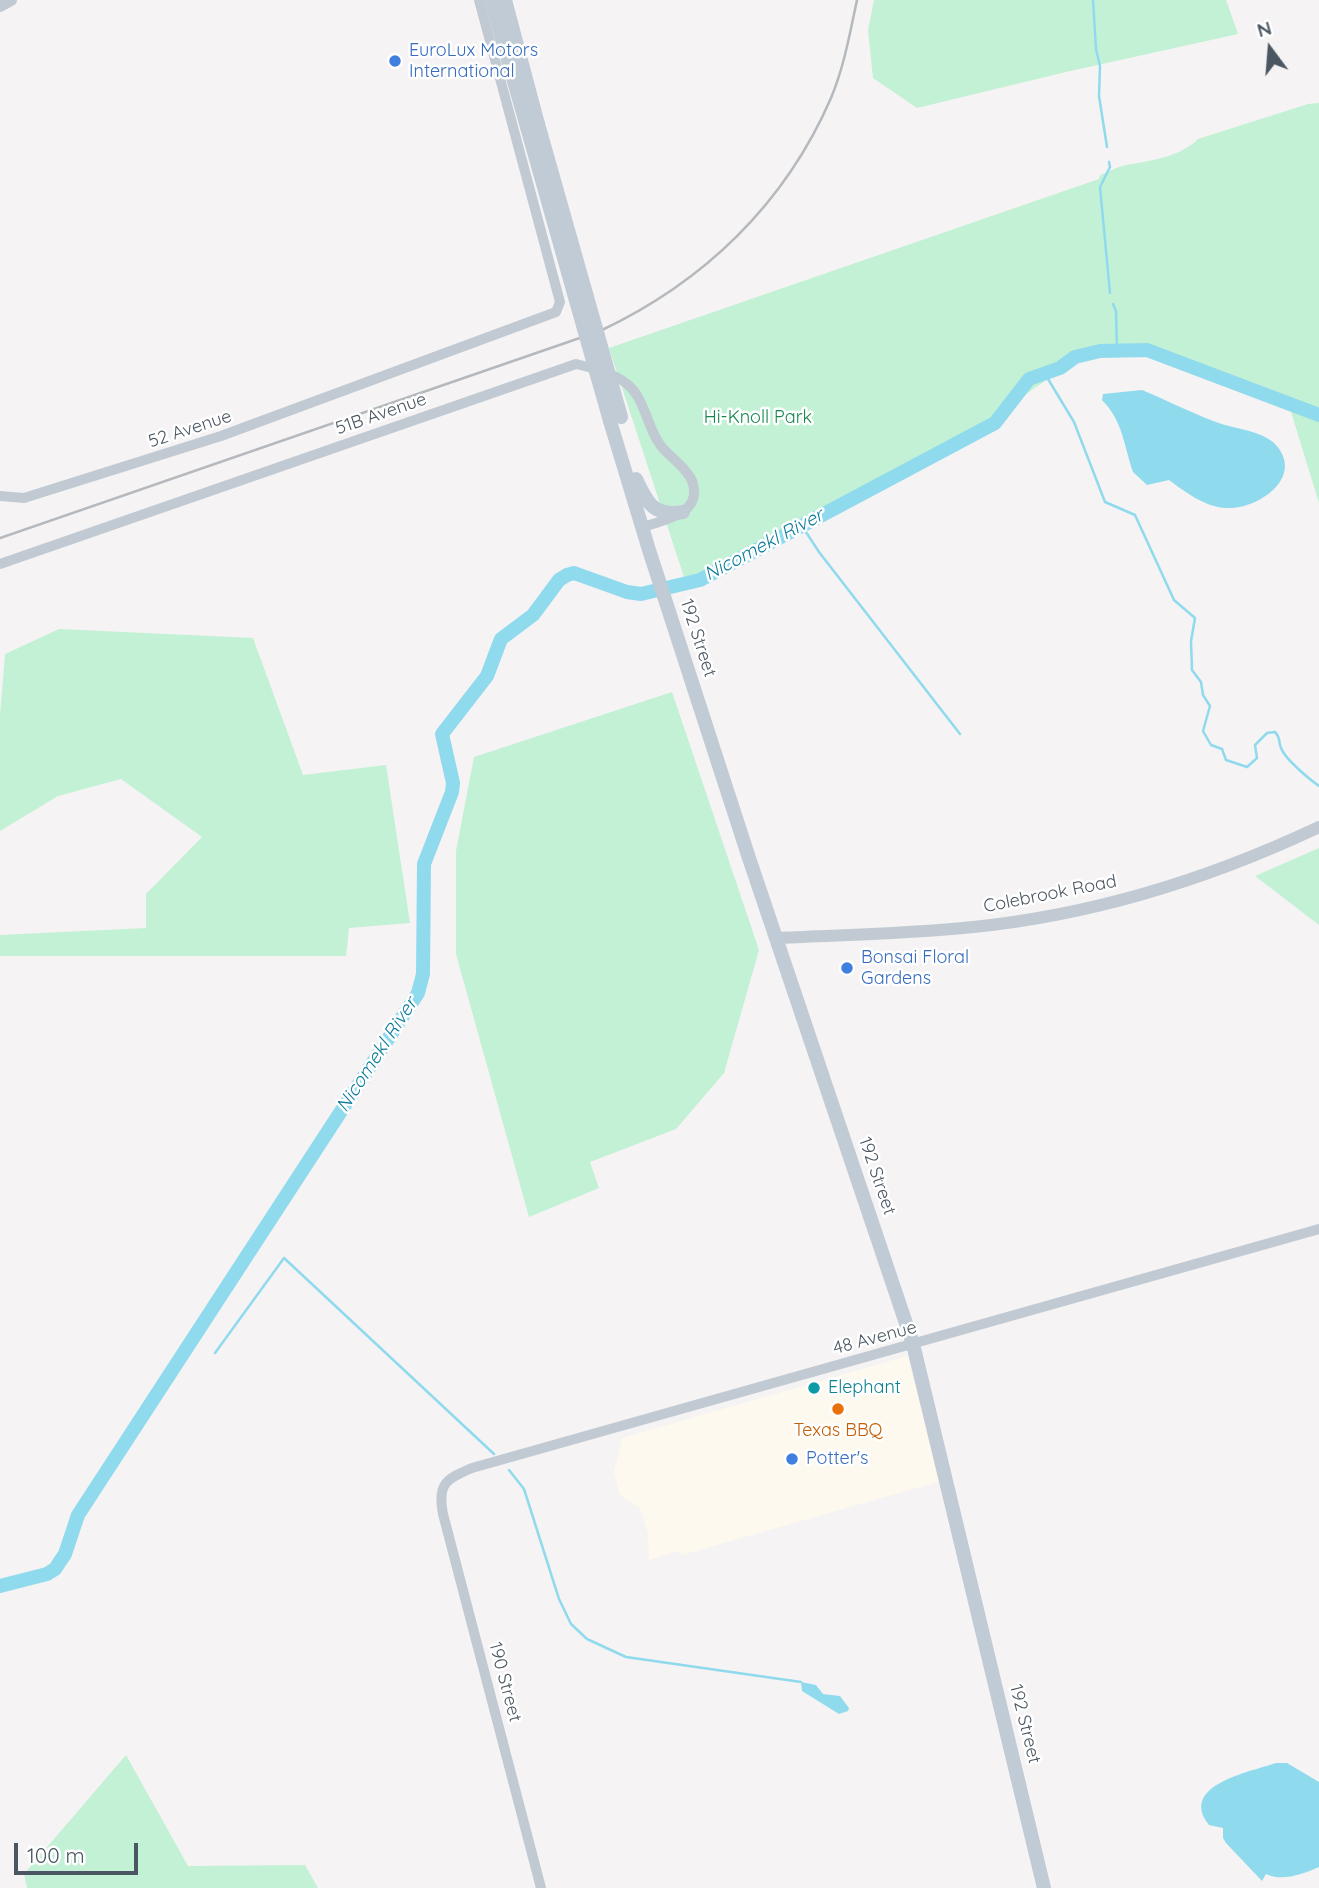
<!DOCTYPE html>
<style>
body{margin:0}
#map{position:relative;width:1319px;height:1888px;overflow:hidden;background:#f5f3f3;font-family:Quicksand,sans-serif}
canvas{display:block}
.north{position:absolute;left:1235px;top:14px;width:70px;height:70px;-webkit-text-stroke:5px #fff;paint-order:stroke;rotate:344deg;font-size:19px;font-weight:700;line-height:28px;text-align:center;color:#4a5661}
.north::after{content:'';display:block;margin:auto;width:24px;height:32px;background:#4a5661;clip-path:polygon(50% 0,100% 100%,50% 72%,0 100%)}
.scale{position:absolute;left:14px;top:1843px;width:124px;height:32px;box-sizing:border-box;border:4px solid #4a5661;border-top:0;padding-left:9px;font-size:21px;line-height:24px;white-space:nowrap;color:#4a5661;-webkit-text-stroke:5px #fff;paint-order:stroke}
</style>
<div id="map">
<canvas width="1319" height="1888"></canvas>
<div class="north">N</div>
<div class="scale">100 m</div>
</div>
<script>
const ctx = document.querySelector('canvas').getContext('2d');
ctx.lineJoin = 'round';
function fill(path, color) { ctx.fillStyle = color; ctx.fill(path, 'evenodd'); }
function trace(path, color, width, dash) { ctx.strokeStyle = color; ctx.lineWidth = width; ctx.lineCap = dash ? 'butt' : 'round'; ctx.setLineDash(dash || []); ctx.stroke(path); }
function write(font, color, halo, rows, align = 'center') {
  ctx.font = font + ' Quicksand,sans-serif'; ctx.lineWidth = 5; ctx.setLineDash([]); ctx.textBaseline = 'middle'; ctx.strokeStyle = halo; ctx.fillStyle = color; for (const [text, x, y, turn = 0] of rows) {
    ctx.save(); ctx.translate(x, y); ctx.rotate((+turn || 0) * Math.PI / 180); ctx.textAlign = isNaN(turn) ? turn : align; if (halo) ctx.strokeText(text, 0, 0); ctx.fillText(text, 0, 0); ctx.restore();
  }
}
fill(new Path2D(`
 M907,1356L941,1481L682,1555L677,1551L649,1560L648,1533L640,1508L620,1495L614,1472L622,1438Z`), '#fdf9ef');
fill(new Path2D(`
 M874,0H1226L1238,34L1066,72L917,108L873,78L868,30Z
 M1319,103V503L1288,402L1240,384L1148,356L1116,352L1088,356L1068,365L970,433L887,483L814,519L724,569L684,577L609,348L1099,179L1100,175C1108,172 1117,167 1126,165C1149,161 1181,157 1198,139L1308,104Z
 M59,629L253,638L303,775L386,765L410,923L349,928L346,956H0V935L146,928V894L202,837L121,779L58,796L0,831V715L5,654Z
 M672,692L759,950L724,1073L676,1129L590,1162L599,1188L529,1217L456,954V851L474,757Z
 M1319,848V925L1255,876Z
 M126,1755L188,1866L305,1865L318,1888H27L24,1874Z`), '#c3f1d5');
fill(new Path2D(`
 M1142,390C1167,400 1191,413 1216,422C1234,429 1262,430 1276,445C1305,478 1257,510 1226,508C1205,507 1185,492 1169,480L1147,485L1133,472C1124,446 1123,421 1102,400L1103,394Z
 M801,1682L816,1685L823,1694L840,1696L849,1708L848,1711L839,1714L802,1691Z
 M1276,1763H1287L1319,1782V1867C1303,1874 1282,1882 1266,1874L1262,1881L1226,1843L1223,1838V1828L1209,1825C1178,1785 1250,1772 1276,1763Z`), '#90daee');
trace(new Path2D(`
 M1093,0L1096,49L1100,66L1099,96L1107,147
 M1109,162L1110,167L1100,187L1110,293
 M1113,304L1116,311L1117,349
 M1045,374L1074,422L1105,502L1135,515L1174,600L1195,618L1191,641L1192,670L1201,682L1203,695L1210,706L1203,731L1211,745L1222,749L1226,760L1247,767L1257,758L1255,745L1267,733L1275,732C1281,738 1278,741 1281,748C1285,759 1309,779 1319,786
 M802,526L819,552L960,734
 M215,1353L284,1258L494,1454
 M509,1470L524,1489L559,1599L571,1624L587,1639L626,1657L801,1682`), '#90daee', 2.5);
trace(new Path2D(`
 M0,1586L47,1574L55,1569L65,1554L78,1515L418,993L423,974L424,864L452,792L453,783L442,734L487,676L501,639L533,615L559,580L567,575L574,573L627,592L641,594L700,580L995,423L1029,379L1060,368L1075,357L1100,351L1147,350L1319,415`), '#90daee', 14);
trace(new Path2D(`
 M0,496L24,498L221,436L556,312L560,302L479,0
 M0,564L576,364C593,368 614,373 627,384C645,398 647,428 661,446C673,461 700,475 693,499C688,516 658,522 643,527
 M541,1888L443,1514C437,1484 446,1479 472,1468L1319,1229`), '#c1cad2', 10);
trace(new Path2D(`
 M0,6L11,0
 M776,938C841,935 908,934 973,927C1092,915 1211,878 1319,827`), '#c1cad2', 12);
trace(new Path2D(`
 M491,0L527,127
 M505,0L538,124
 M610,421L649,550L749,858L913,1344L1044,1888
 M636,479C647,503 654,517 683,512`), '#c1cbd6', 14);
trace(new Path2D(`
 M0,538L600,331C704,282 785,204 831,98C844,67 850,33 857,0`), '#b5b8bd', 2.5);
trace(new Path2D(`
 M538,124L621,417
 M527,127L610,421`), '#c1cbd6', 14);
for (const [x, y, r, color] of [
 [395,61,7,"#3f7fe0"],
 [847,968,7,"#3f7fe0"],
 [814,1388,7,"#0f9aa8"],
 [838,1409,7,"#e8710a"],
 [792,1459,7,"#3f7fe0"]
]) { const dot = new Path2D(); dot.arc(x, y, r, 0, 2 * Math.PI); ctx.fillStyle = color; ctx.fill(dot); trace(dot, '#fff', 2.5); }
write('18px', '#366cbe', '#fff', [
 ["EuroLux Motors",409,51],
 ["International",409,72],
 ["Bonsai Floral",861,958],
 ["Gardens",861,979],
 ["Potter's",806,1459]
], 'left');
write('18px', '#4a5661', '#fff', [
 ["51B Avenue",381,414,-19],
 ["52 Avenue",190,429,-18],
 ["192 Street",698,638,72],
 ["Colebrook Road",1050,894,-11],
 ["192 Street",877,1176,71],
 ["48 Avenue",875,1338,-15],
 ["190 Street",505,1682,75],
 ["192 Street",1025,1724,76]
]);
write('18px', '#17864f', '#fff', [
 ["Hi-Knoll Park",758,418]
]);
write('18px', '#0d838f', '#fff', [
 ["Elephant",828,1388]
], 'left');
write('18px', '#c56008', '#fff', [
 ["Texas BBQ",838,1431]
]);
write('italic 19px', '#0c7c9b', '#fff', [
 ["Nicomekl River",764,545,-28],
 ["Nicomekl River",377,1055,-57]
]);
</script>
